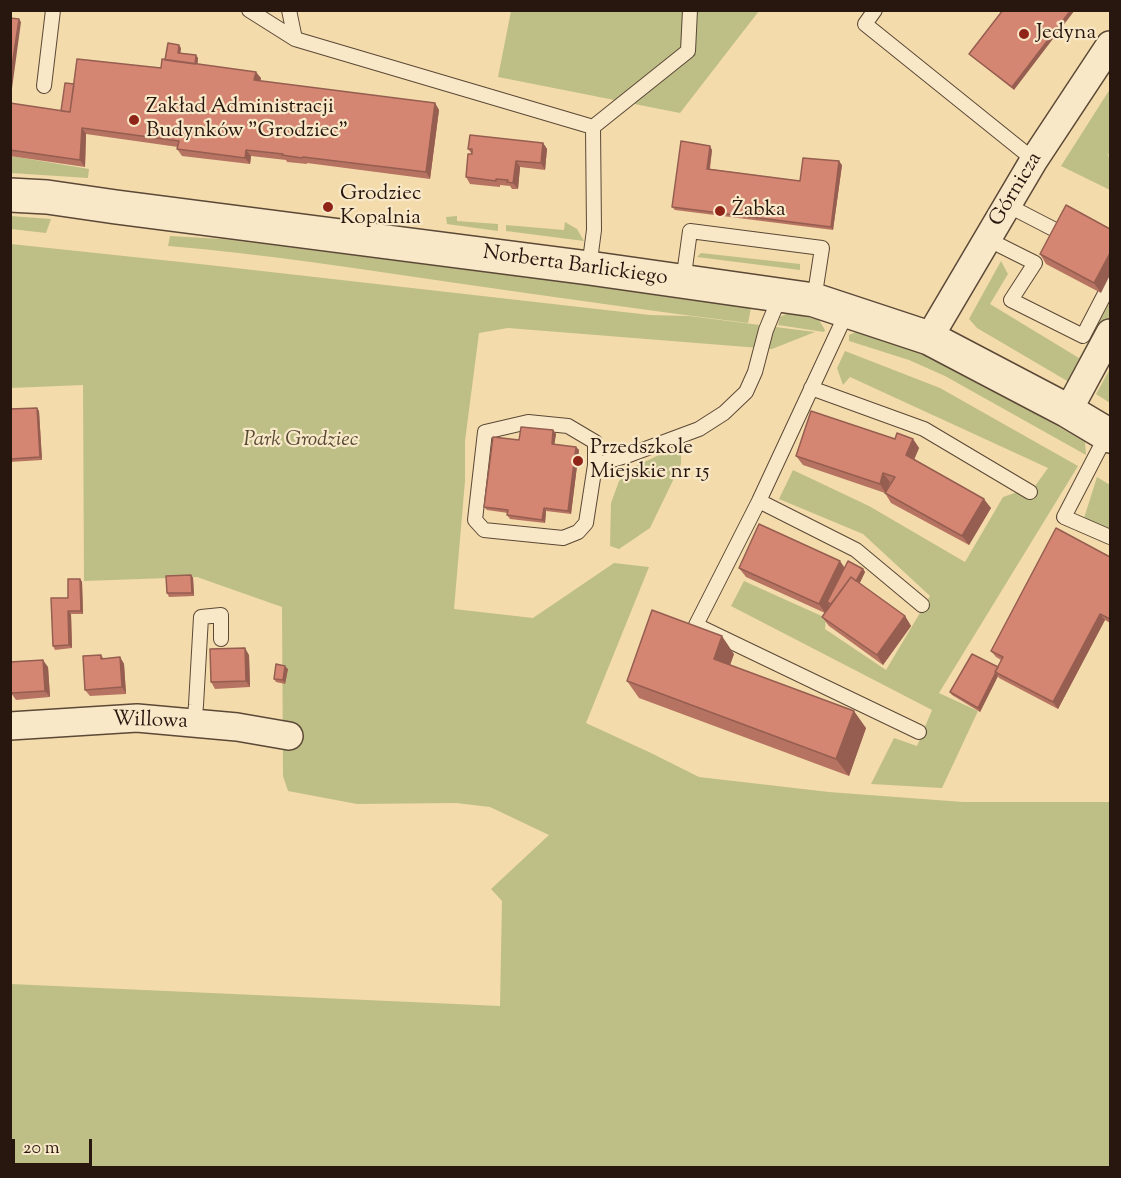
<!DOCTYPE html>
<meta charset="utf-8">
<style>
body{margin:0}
#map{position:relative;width:1121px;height:1178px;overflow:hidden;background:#f4dbab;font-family:"Sorts Mill Goudy",serif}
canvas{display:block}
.frame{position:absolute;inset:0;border:12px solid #28170f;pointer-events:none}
.scale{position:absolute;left:12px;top:1139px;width:80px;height:27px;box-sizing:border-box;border:3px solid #28170f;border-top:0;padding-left:8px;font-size:18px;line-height:21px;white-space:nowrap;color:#28170f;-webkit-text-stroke:4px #f8e8c8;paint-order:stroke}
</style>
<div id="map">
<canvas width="1121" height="1178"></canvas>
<div class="frame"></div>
<div class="scale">20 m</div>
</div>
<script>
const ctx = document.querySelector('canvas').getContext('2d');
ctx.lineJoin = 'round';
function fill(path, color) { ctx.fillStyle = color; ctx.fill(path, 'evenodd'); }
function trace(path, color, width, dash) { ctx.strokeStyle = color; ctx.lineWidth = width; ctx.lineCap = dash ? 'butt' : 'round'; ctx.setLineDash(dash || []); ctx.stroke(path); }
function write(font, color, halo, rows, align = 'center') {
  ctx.font = font + ' "Sorts Mill Goudy",serif'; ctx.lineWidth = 4.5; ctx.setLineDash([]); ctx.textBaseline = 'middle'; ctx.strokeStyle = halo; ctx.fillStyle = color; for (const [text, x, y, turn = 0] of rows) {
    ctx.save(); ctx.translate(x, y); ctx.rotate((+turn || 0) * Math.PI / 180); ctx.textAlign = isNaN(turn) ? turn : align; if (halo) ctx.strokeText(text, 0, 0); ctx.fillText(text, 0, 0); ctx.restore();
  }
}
fill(new Path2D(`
 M511,11H759L680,113L498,77Z
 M1110,89V150L1108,156L1110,157V190L1061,166Z
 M11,156L89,169L88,178L11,173Z
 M11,216L51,219L46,233L11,229Z
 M457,216V221L498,224V231L447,224L446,217Z
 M565,222L577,229L584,241L506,231V225L564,230Z
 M170,236L223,239L595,286L674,298L751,308L748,323C651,311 554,297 456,283C360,269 265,254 168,246Z
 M11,244L209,265L650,315L689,316L815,332L772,349L508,328L479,333L465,441V481L454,609L533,618L614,563L649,567L586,723L651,753L699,777L829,792L963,802H1110V1167L11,1168V984L500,1006L502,901L491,889L549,835L490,807L456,803L357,804L288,791L283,776L282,607L197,577L84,581L83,385L11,388Z
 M701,253L800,264V270L697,257Z
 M1001,261L1008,274L990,304L1079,358L1110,302V319L1074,385L977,328L969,319Z
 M788,313L819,320L825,330L824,332L778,325L780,317Z
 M856,332L915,349L949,364L1085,442L1086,455L945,376L909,360L849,341V335Z
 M845,351L940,388L1078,466L939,693L978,711L942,788L871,784L894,738L917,746L932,710L731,606L744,581L826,618L825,629L886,670L930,596L863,534L779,499L793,470L869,506L965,562L1003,497L1035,486L1048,468L850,377L843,385L837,368Z
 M1110,369V403L1096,394Z
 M665,452L681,455V464L650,528L619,549L610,546L611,503L619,481L636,466Z
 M1097,477L1110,485V531L1084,518Z`), '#bebf87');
const service = new Path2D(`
 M249,10L295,39L593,127L594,230L589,268
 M289,10L295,39
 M875,10L865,24L1034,160
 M44,86L53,10
 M593,127L688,51L690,10
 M1007,205L1063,234
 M987,239L1035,263L1011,300L1083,336L1110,284
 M683,282L690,231L822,248L814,300
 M847,312L759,501L696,625L919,732
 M811,388L924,429L1030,492
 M528,422L568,426L595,442V465L586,523L578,532L563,538L484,530L475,520L485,432Z
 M1107,434L1064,517L1110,537
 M595,465L629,455L699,429L724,413L746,392L755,372L766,330L780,296
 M759,501L856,550L922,605
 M194,723L196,705L201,617L221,615V639`);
const minor = new Path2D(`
 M929,338L1034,160L1110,45
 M1068,411L1110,333
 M10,726L137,718L237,727L289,736`);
const tertiary = new Path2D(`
 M10,195L47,197L116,207L589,268L814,300L929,338L1068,411L1110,436`);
trace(service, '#5b4836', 16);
trace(minor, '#5b4836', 30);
trace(tertiary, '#5b4836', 36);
trace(service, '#f8e8c8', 14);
trace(minor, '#f8e8c8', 27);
trace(tertiary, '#f8e8c8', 33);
fill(new Path2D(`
 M1003,10L1014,90L972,57L969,54Z
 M181,48L180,53L198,58L197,64L261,78L260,81L435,103L439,110L430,179L307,163V164L287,162L286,160L251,156L250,164L182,156L177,149L178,147L86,134L85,167L10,156V103L61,111L74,84L161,68L165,60Z
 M543,143L547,149L545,170L520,167L518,189H512L510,186L500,185V187L470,184L466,177L472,154L468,149Z
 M712,150L710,169L800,181L842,165L833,230L675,210L672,207Z
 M1066,205L1101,293L1046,264L1040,254Z
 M37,408L39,411L42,460L10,462V409Z
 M553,430L556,434L554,444L576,447L579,450L571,514L546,511L545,523L510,519L507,515L508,513L487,510L484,507L519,440Z
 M895,439H913L919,448L914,460L991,508L969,545L891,503L885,493L803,465L796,456Z
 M1110,557V623L1105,620L1058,709L999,678L998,676L980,712L952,695L950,692L998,667L1001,660L996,657L991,651Z
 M845,567L863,569L865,572L859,584L905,616L911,626L883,665L829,626L822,617L825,613L746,577L739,568Z
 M191,575L193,578L194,596L169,597L167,593Z
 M80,579L82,582L83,614H71L72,648L55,650L53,646L68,598Z
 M734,654L730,665L866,728L849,776L639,698L627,681Z
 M101,655L104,659L120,657L124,664L126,694L90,696L85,690Z
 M249,655L250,687L215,689L211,682Z
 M48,667L50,697L16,700L11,693Z
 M288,669L285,684L276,682L274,679Z`), '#b77362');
fill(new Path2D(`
 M1071,10H1075L1014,90L1012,87Z
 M19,19L21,22L11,96L10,79Z
 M179,45L181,48L180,56L178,53Z
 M196,55L198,58L197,70L194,66Z
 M256,72L261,78L259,87L254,80Z
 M435,103L439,110L430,179L426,172Z
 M82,128L86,134L85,167L80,160Z
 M543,143L547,149L545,170L541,163Z
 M710,146L712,150L709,172L707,169Z
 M246,150L251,156L250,164L245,158Z
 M516,161L520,167L518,189L513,183Z
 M839,161L842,165L833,230L831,227Z
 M1110,253V275L1101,293L1094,283Z
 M37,408L39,411L42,460L40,457Z
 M553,430L556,434L554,447L552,444Z
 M913,439L919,448L912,464L906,455Z
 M576,447L579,450L571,514L568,511Z
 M883,473L890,482L886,494L880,484Z
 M984,499L991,508L969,545L962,536Z
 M544,508L546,511L545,523L542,520Z
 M840,561L847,571L827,602L830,606L826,614L819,604Z
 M863,569L865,572L858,587L840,611Z
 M191,575L193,578L194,596L192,593Z
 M80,579L82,582L83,614L81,611Z
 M68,611L71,614L72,648L69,645Z
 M1100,614L1105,620L1058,709L1053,702Z
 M905,616L911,626L883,665L877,655Z
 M722,636L734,654L726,676L714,659Z
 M245,648L249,655L250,687L246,681Z
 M120,657L124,664L126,694L122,687Z
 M43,660L48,667L50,697L45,691Z
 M285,666L288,669L285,684L283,680Z
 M996,673L998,676L980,712L978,708Z
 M854,711L866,728L849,776L836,759Z`), '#955e50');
const building = new Path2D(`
 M1003,10H1071L1012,87L969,54Z
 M10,18L19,19L10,79Z
 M168,43L179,45L178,53L196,55L195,64L165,60Z
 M77,59L161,68L162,59L256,72L254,80L435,103L426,172L303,157L302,158L282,155L283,154L246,150L245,158L177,149L179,141L82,128L80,160L10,150V103L70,112Z
 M65,83L74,84L70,112L61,111Z
 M470,135L543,143L541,163L516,161L513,183L507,182L508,180L496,179V181L466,177L468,154H472V149H468Z
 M681,141L710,146L707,169L800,181L803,158L839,161L831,227L672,207Z
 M1066,205L1110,229V253L1094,283L1040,254Z
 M37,408L40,457L10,459V409Z
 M811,411L895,439L897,433L913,439L906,455L984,499L962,536L885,493L895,477L883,473L880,484L796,456Z
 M521,427L553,430L552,444L576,447L568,511L544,508L542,520L507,515L508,510L484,507L493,437L519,440Z
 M759,524L840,561L819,604L739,568Z
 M1056,528L1110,557V619L1100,614L1053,702L995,672L1003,657L991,651Z
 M848,561L863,569L856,581L851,577L831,604L827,602Z
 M191,575L192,593H167L166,576Z
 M851,577L905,616L877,655L822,617Z
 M68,579H80L81,611H68L69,645L53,646L51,598H68Z
 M652,610L722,636L714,659L854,711L836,759L627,681Z
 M245,648L246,681L211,682L210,649Z
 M972,654L998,667L995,672H996L978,708L950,692Z
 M101,655V659L120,657L122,687L85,690L83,656Z
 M43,660L45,691L11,693L10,662Z
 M276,664L285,666L283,680L274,679Z`);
fill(building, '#d58672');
trace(building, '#955e50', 1.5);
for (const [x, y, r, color] of [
 [1024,34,6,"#8f2418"],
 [134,120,6,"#8f2418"],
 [328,207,6,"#8f2418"],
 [720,211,6,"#8f2418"],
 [578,461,6,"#8f2418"]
]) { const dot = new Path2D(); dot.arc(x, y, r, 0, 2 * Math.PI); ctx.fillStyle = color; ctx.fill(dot); trace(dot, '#f8e8c8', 2); }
write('21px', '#28170f', '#f8e8c8', [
 ["Jedyna",1036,34],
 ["Zakład Administracji",146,108],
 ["Budynków \"Grodziec\"",146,132],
 ["Grodziec",340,195],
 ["Kopalnia",340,219],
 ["Żabka",732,211],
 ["Przedszkole",590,449],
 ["Miejskie nr 15",590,473]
], 'left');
write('21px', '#28170f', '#f8e8c8', [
 ["Górnicza",1017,190,-59],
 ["Norberta Barlickiego",575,267,8],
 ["Willowa",150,722,2]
]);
write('italic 21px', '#554933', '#f8e8c8', [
 ["Park Grodziec",301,441]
]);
</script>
